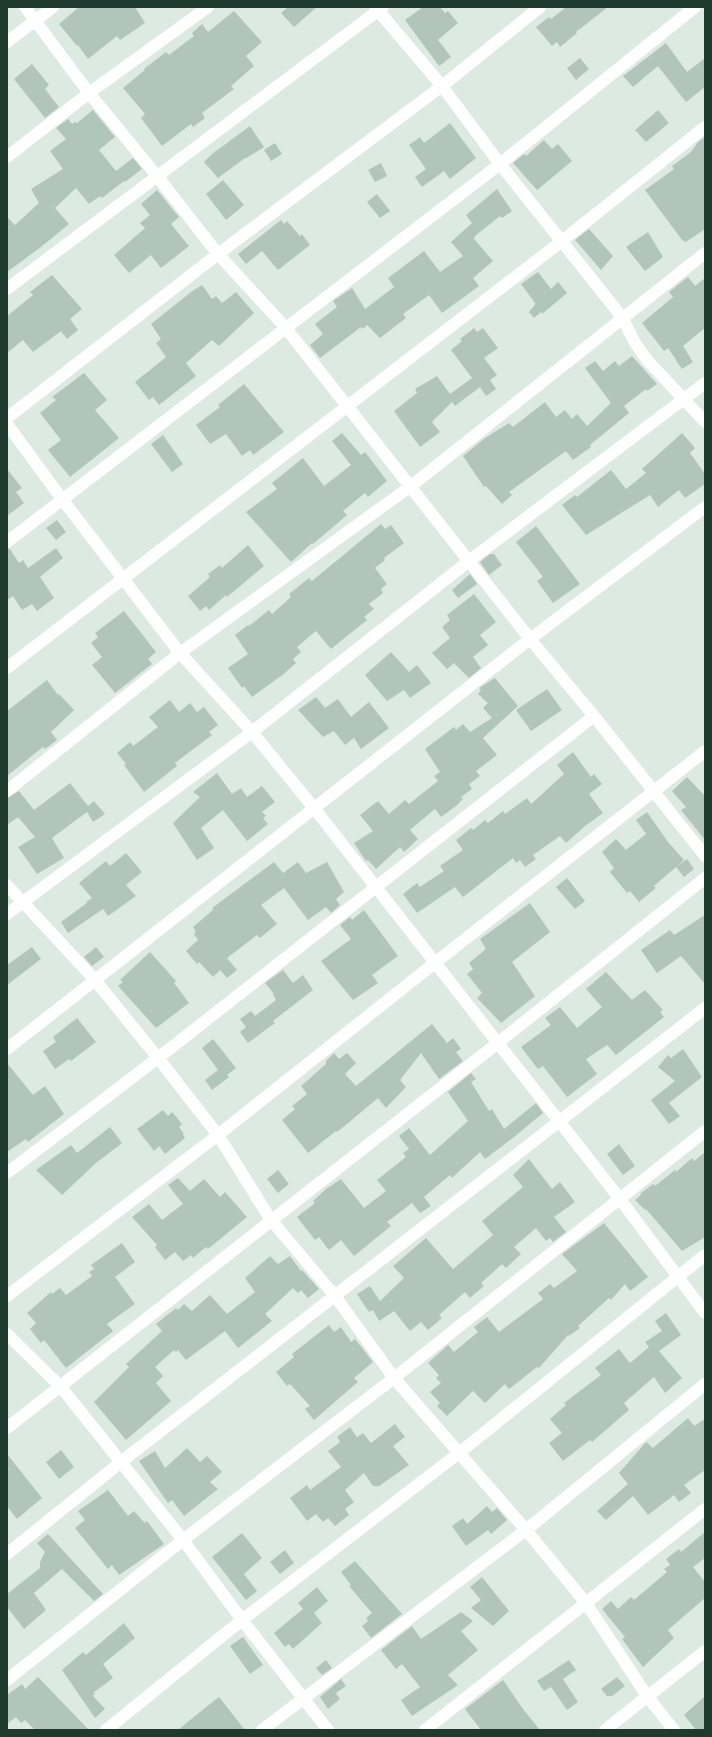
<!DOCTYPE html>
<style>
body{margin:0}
#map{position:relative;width:712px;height:1737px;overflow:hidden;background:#ddeae2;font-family:Lato,sans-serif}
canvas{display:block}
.frame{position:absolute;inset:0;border:8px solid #1e3a2f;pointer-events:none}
</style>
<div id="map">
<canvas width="712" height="1737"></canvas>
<div class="frame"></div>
</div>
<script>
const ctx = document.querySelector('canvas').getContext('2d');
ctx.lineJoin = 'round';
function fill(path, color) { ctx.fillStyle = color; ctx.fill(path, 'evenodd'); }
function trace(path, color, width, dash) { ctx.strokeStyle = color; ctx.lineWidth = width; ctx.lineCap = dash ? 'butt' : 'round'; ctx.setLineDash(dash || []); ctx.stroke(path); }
fill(new Path2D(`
 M79,7H135L145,23L120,40L117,36L88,59L78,45L77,46L59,24Z
 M288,7H317L294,27L281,13Z
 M423,7H440L445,13L448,11L458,23L438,40L451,57L439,66L405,20Z
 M566,7H608L576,32L577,33L560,47L557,42L552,46L536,27L549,17L551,19Z
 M234,11L262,42L246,56L254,66L231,86L234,89L202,113L205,118L193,127L191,124L162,146L141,118L145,114L123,88L145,70L144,69L166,52L169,55L194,36L192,33L202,24L208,32Z
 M666,43L687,72L705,58V87L686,102L658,66L633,87L623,76Z
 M580,58L589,69L576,80L567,68Z
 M32,64L49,85L45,89L59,107L45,118L14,79Z
 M93,110L115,137L99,150L116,171L133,158L142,169L125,182L124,181L102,198L100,196L89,204L76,188L55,208L69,224L41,247L7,272V217L15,225L39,203L31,189L63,169L50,151L66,139L56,128L68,119L72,124L75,122L77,123Z
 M658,110L669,123L646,142L635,130Z
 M450,123L476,158L450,179L444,171L422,187L415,177L426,169L409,145L420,137L424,143Z
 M250,126L264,147L245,159V158L218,178L204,162L212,154Z
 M705,137V229L686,242L682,240L645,190L674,169L672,166L691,152L698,142Z
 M544,140L552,149L558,144L572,161L537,190L513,163L524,154L526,156Z
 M275,143L282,154L271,161L264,150Z
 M381,163L387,176L375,182L368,170Z
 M223,180L244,205L226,220L206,194Z
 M497,189L512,211L502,218L500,216L475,236L474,239L493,261L473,278L479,286L442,313L429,295L403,314L406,318L380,338L367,325L363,329L361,327L320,358L310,345L323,334L315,324L337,307L333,301L352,288L365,309L394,287L388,278L424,251L440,272L463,256L451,242L472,223L466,215Z
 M157,190L179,217L171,224L189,246L161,268L151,255L129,273L114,255L145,228L140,223L150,215L141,204Z
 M377,194L390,211L380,218L367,202Z
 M281,220L284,224L287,221L300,236L302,234L310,245L278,270L262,251L246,264L238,254Z
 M589,229L613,256L601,270L575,240Z
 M648,232L663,257L645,271L626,247Z
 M538,272L551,289L558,282L567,293L542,314L541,312L534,318L529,312L535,305V303L521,284Z
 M52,275L82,309L70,319L78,330L67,339L61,331L33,352L23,340L7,353V316L33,295L30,292Z
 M688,277L695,286L705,278V328L683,346L693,362L682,369L668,348L664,351L642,323L673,297L669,292Z
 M202,285L212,299L216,296L222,303L236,292L254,313L219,346L212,340L186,363L196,376L159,405L153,397L149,400L135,382L166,357L156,343L161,339L151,324L191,292Z
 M474,328L477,332L483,328L498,348L484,358L497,375L490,380L496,389L486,396L480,387L455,406L452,402L432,422L440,432L420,447L394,411L417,393L415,389L437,376L450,394L472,378L451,350L462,341L460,339Z
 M632,356L657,384L647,391L646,389L624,406L629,413L590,445L591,447L573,460L566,451L509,492L512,495L502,504L486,486L484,487L463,456L485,438L509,423L513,427L545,402L556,417L565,410L572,419L577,414L587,426L611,403L585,368L595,361L603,371L615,361L619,366Z
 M84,373L107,400L95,410L119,438L70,477L48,450L61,440L40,413L56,400L52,397Z
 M244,384L284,432L253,455L250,450L242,456L226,434L210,444L196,425L220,407L218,405Z
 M342,433L361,455L365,452L387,481L368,497L365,493L343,511L347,515L313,544L312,543L291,562L246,512L277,489L272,483L303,458L324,486L351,465L332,441Z
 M682,433L695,448L690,453L705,474V484L685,498L679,490L658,507L650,495L586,535L562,505L575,495L577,497L611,470L626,489L646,473L642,469Z
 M163,435L183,464L172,472L151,444Z
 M7,469L22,488L16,492L24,503L7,516Z
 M57,520L66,532L56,540L46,528Z
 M381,524L385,529L391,525L404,543L384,558L385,560L375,568L387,584L381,589L383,593L369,604L374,609L364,617L367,620L331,649L316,631L297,647L301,652L293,659L296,663L285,673L252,697L244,686L242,688L228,668L248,654L235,635L248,625L249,626L269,610L272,614L291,597L289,594L309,578L312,581Z
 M536,526L580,584L553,603L537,581L543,577L516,542Z
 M248,545L264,566L227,597L226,595L209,610L206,606L200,611L188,596L210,577L208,574L220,565L222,568Z
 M56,548L63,558L40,577L54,598L37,611L32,604L22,610L13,596L7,600V549H10L19,563L23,560L28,568Z
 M490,554H494L502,565L489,575L480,562Z
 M470,574L477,584L458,598L452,590Z
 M474,594L496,622L480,635L488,645L473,657L481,668L469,678L454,663L447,669L432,653L450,638L442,627L450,620L447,615Z
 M124,611L156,652L148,659L152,664L115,693L92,665L102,657L91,643L98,637L95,633Z
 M391,652L409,672L417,665L431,683L410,698L404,690L387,701L365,675Z
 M495,678L518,706L483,738L497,755L476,771L480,776L469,784L472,789L461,797L463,799L456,806L441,817L435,809L410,830L418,839L404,852L400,847L376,869L368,860L366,861L354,843L373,831L360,815L378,801L389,814L405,800L409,804L438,781L434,776L440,772L425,749L454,727L456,730L463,724L470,732L492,718L483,708L488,703L478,694L481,690L479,688Z
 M47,680L58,695L59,694L74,710L51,732L57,740L45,749L43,747L7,776V711Z
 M547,689L562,710L531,731L516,710Z
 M316,697L325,708L338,699L351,717L369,702L389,728L361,749L354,738L345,745L334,731L323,737L298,710Z
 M170,700L179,712L190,703L197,712L204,707L218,725L209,732L212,735L175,763L177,766L144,792L124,765L126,764L117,753L130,742L133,746L158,727L149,717Z
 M573,752L591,777L594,774L602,784L589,794L603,813L585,826L566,843L560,836L533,855L536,859L525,867L520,860L516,863L513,858L463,897L455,887L417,913L403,894L417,883L420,887L444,871L440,866L463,850L456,840L471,828L473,830L485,820L488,823L503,811L505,814L527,798L531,804L564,774L557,765Z
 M217,773L232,794L241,788L247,797L262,786L275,802L262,812L266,816L263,818L268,824L247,841L223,810L201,828L214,848L197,860L173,823L200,797L193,792Z
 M687,777L705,796V840L681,810L686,807L672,791Z
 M70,783L88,806L94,801L105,814L93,822L87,812L52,838L64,858L37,874L18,847L35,837L18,817L7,825V798L19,791L34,810Z
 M647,812L668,842L684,860L654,886L656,888L639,902L630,891L627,893L610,872L614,868L602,852L616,839L626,850L646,834L636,820Z
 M126,853L142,872L126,885L136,896L108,916L103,909L68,933L61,922L87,903L86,902L92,898L79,883L106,861L110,866Z
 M687,859L694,869L684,877L676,867Z
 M274,862L283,873L298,862L306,873L327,862L344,892L336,899L340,905L331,913L326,907L308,920L284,888L261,905L277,924L260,938L257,935L227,958L237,970L227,978L220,970L213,977L199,962L197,964L186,951L198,940L194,934L196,932L193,927L213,910L212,908Z
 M567,878L585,901L575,909L556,887Z
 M530,903L550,932L512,962L535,996L501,1023L477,998L482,993L467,974L473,969L469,963L486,949L480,939Z
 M364,910L398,956L372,975L378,983L353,1000L321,961L351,939L340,925L350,917L352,920Z
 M705,915V984L681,956L657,973L641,950L670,930L674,935Z
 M32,947L41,959L7,985V965Z
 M96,947L104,957L92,966L84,957Z
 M150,952L176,981L174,983L189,1003L156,1028L118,986L123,982L120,980Z
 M283,970L293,983L303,975L313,990L273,1021L275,1023L248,1043L240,1032L246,1027L240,1019L251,1011L255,1016L276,1000L273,995L274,994L265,983Z
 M606,972L632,1000L645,990L663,1010L660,1012L664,1017L616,1055L607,1045L586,1059L597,1074L567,1097L543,1066L538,1069L521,1047L551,1025L545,1018L560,1007L577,1028L602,1007L586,989Z
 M77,1018L96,1042L71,1061L69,1059L55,1069L43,1051L56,1042L53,1037Z
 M432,1024L447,1043L453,1038L461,1049L456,1052L463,1061L439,1079L421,1053L400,1080L406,1087L386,1108L378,1098L347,1124L337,1132L336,1131L308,1153L282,1120L295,1109L292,1106L307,1094L301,1086L326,1064V1061L334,1053L339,1059L347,1053L356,1063L345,1074L356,1086Z
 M213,1039L236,1068L227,1075L229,1077L212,1090L205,1080L218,1070L202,1048Z
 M683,1049L702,1077L669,1103L680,1116L669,1124L651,1100L675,1081L658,1067L668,1055L671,1058Z
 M7,1063L33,1095L45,1086L64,1114L28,1142L26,1139L7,1152Z
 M471,1073L476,1079L471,1082L489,1111L492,1109L504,1129L536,1103L543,1113L514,1137L485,1159L480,1152L452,1178L450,1175L424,1197L431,1206L420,1213L412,1203L387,1222L391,1226L354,1256L341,1240L329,1250L319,1237L315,1240L297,1217L315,1203L313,1201L326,1189L341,1179L364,1208L386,1191L377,1180L406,1157L403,1153L409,1149L399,1136L409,1128L430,1155L468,1121L448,1092Z
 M163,1110L168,1116L172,1112L182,1124L179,1127L184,1134L183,1135L185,1138L165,1154L159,1146L154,1151L137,1129Z
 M110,1127L122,1143L96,1163L62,1195L36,1170L71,1145L77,1153Z
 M619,1144L635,1166L623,1175L607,1154Z
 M705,1152V1237L682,1251L646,1209L645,1210L635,1200L641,1195L640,1194L653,1184L655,1186L675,1170L676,1172L692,1158L694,1161Z
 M529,1159L552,1189L560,1182L575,1202L554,1217L566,1232L553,1242L550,1238L546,1241L536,1228L514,1247L521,1254L506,1268L502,1264L481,1283L484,1286L470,1298L465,1292L439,1315L442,1318L428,1330L421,1322L410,1331L394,1311L379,1321L373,1310L369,1312L357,1294L370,1286L380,1301L404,1278L393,1266L426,1238L453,1269L493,1235L482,1221L523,1187L513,1175Z
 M278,1170L289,1184L278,1193L267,1179Z
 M178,1178L190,1191L204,1179L220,1197L225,1192L247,1217L208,1249L206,1247L193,1258L191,1255L183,1261L175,1252L165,1260L155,1247L157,1245L132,1217L149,1204L162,1220L183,1204L168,1185Z
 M604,1223L648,1277L630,1291L625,1284L611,1300L609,1298L578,1326L580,1328L569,1336L568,1335L539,1368L537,1367L509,1389L505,1384L485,1403L473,1391L447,1416L437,1406L440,1403L430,1392L441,1383L436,1378L439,1375L428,1363L448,1345L454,1352L478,1332L474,1327L487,1317L499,1332L543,1299L538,1293L550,1284L554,1288L577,1271L562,1254Z
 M122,1243L135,1262L115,1277L135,1304L107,1324L113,1331L66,1368L44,1340L41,1343L30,1329L36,1323L27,1313L51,1292L52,1294L60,1288L66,1295L92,1276L89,1272L94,1269L91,1265Z
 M270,1256L278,1264L290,1256L301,1271L302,1270L319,1289L308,1298L301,1290L298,1293L293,1288L265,1314L272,1321L238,1348L225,1331L186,1360L178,1350L176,1352L174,1350L155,1367L163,1376L156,1383L171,1401L126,1440L94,1402L129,1367L126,1364L162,1331L156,1324L176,1308L178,1310L184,1304L192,1311L210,1295L227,1314L255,1292L245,1278Z
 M666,1313L681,1335L659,1351L682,1378L665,1393L654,1377L624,1403L629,1410L592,1442L590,1440L563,1461L549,1443L562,1433L550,1419L566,1405L564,1403L601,1375L595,1368L619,1349L630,1363L649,1347L645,1342L662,1331L655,1321Z
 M329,1325L334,1332L341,1327L351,1342L355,1339L373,1362L354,1378L358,1382L314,1420L305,1409L310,1406L290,1384L287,1386L276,1372L294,1357L292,1354Z
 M688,1418L694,1426L705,1419V1470L684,1485L691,1493L679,1502L674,1495L648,1515L633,1496L606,1520L597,1511L628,1484L619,1473L646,1442L653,1448Z
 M395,1424L405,1437L393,1446L409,1465L379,1486H373L364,1473L345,1490L354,1502L345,1509L349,1515L335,1526L328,1518L323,1522L316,1514L307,1521L290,1498L307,1485L310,1490L341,1467L328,1451L340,1442L337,1437L350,1427L357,1437L363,1433L371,1443Z
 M187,1448L200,1462L207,1456L222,1472L210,1482L218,1489L184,1516L172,1500L168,1503L139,1461L155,1451L165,1468Z
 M61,1450L74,1467L59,1479L46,1462Z
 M7,1454L42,1498L17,1519L7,1506Z
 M108,1490L128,1516L134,1511L145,1523L147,1521L164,1544L119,1575L112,1565L108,1569L75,1528L85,1520L78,1511Z
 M487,1506L492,1512L497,1508L507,1520L491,1534L488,1530L466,1546L452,1526L463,1518L467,1524Z
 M705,1532V1558L693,1567L705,1582V1598L668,1630L674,1638L643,1667L622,1639L625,1637L602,1609L611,1601L618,1609L631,1597L634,1600L667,1572L664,1569L670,1565L666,1559L679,1549L681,1552Z
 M242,1533L262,1558L244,1574L257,1591L246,1600L212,1557Z
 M48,1534L103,1594L94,1601L62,1569L34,1593L46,1610L24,1629L7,1607V1594L40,1568V1562L45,1552L37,1543Z
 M285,1550L294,1563L280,1574L270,1562Z
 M355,1561L402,1614L371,1638L362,1626L368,1621L366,1618L372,1613L349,1586L351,1585L341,1572Z
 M482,1577L509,1611L493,1626L471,1608L481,1600L470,1587Z
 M317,1587L328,1601L314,1613L322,1623L293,1649L289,1644L285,1647L274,1633L303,1609L298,1603Z
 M461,1612L473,1621L461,1631L478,1650L448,1675L458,1685L412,1716L401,1700L420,1687L402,1664L396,1669L381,1650L412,1626L421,1639Z
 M124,1623L135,1638L103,1664L113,1678L93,1693L95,1694L93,1696L105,1709L95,1718L62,1670L83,1652L86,1655Z
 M243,1637L263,1665L250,1674L230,1646Z
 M326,1660L332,1668L322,1675L316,1668Z
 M569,1660L576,1670L563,1679L578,1702L567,1710L551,1687L544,1691L537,1681Z
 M38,1677L89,1730H35L25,1720L21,1723L16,1717L7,1724V1695L22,1684L25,1689Z
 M617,1677L625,1686L612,1696H607L601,1689Z
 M341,1679L346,1686L336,1693L340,1699L328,1709L320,1697Z
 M503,1680L523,1709L540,1730H481L465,1709Z
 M705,1696V1730H696L684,1715Z
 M219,1697L245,1730H178L206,1707Z`), '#b2c5bb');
trace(new Path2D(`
 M25,7L89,93L157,176L218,254L285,327L530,639L594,716L705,856
 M375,7L442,86L500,164L622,317L635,343L648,361L705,422
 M7,42L53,7
 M7,157L89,93L208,7
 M7,289L383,7
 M7,418L218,254L442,86L540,7
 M7,424L62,499L180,653L252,732L314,808L620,1199L705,1313
 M7,542L500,164L695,7
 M7,668L562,241L705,127
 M7,791L180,653L411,486L705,253
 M7,885L95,980L158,1058L218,1135L271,1220L335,1296L394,1378L526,1530L586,1603L647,1696L674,1730
 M7,914L252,732L469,561L705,383
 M7,1049L530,639L705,507
 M7,1173L158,1058L594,716
 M7,1296L218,1135L436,962L705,751
 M7,1334L61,1387L183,1540L394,1378L705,1131
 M7,1428L499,1042L705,878
 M7,1554L121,1462L705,1008
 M7,1680L183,1540L242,1620L328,1730
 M106,1730L242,1620L459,1453L705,1255
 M262,1730L526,1530L705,1384
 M425,1730L705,1509
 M605,1730L705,1651`), '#fff', 12);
</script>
